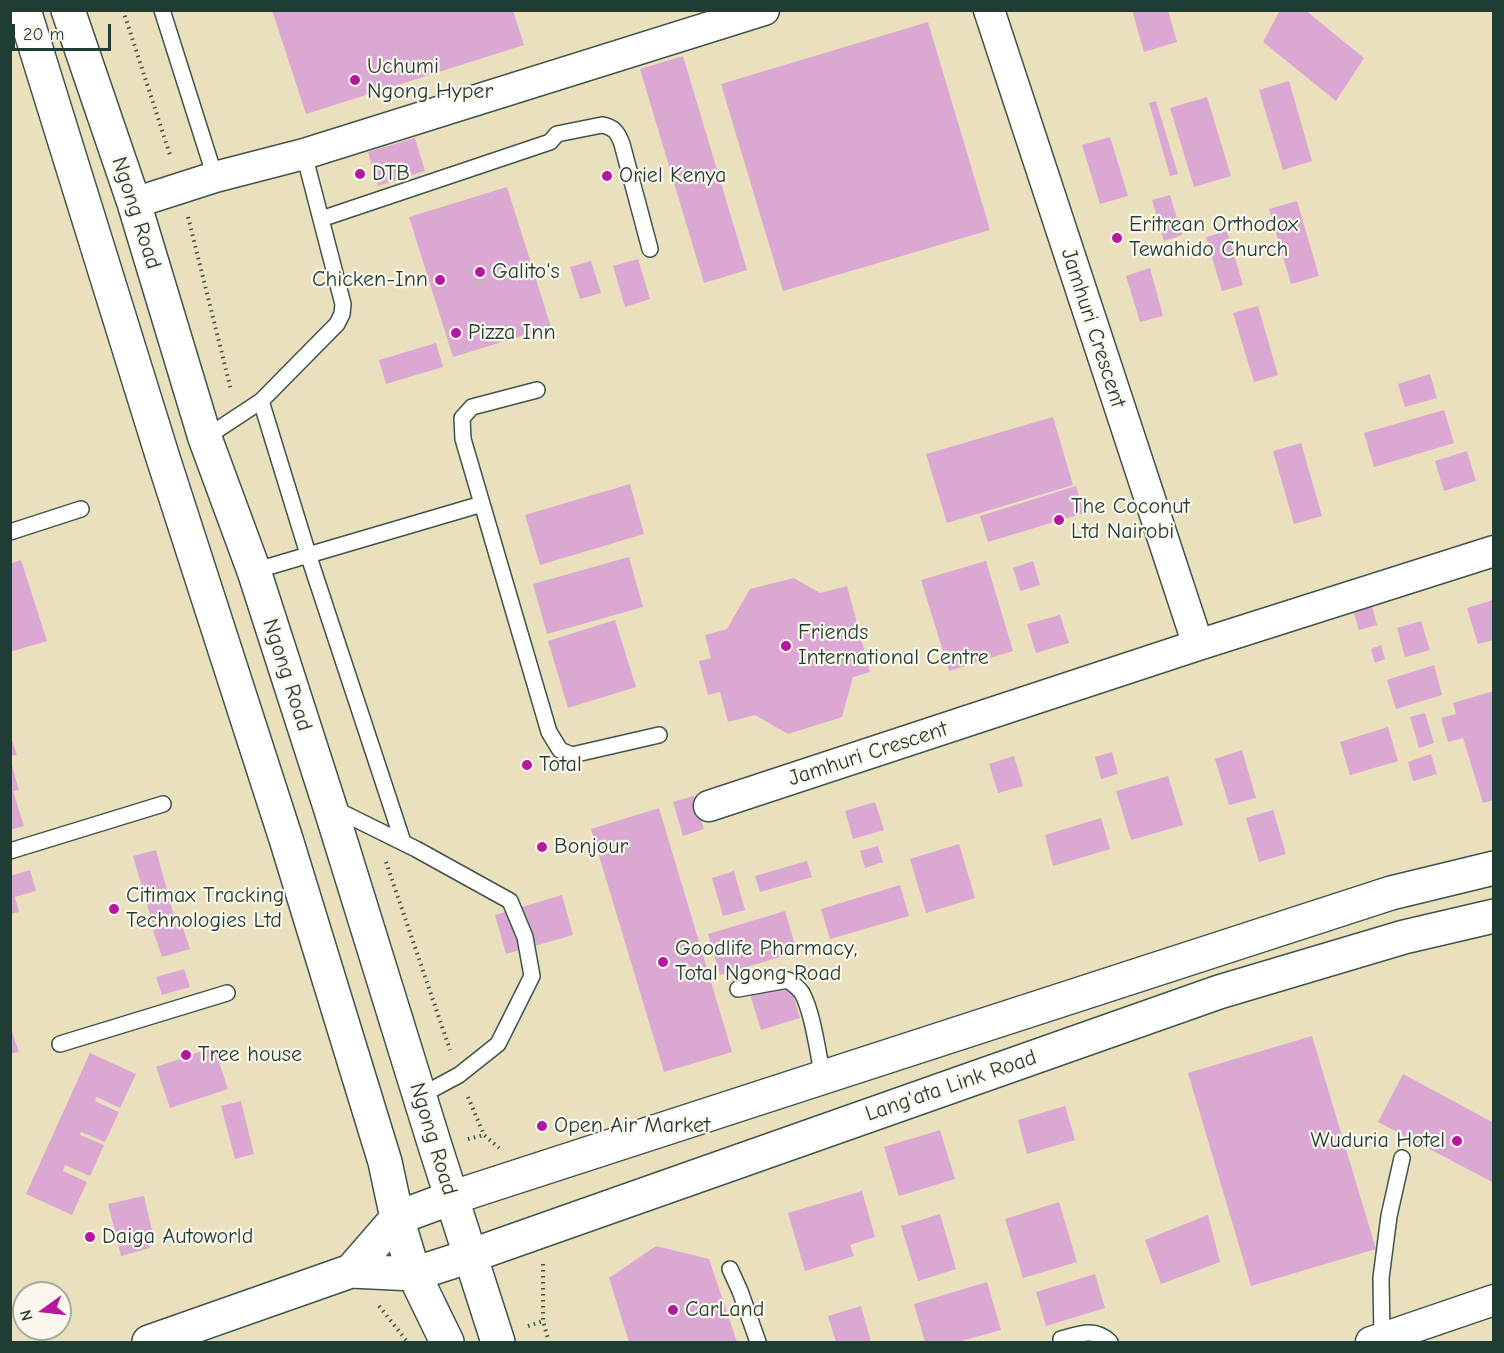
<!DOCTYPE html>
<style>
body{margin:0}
#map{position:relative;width:1504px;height:1353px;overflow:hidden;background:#eae0bd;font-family:"Comic Neue",sans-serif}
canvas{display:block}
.frame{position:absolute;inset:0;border:12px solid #1f3d34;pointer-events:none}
.north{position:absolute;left:12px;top:1281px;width:60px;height:60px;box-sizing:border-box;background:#fbf7ec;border:2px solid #a3ada2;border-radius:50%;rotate:255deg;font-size:16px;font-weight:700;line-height:24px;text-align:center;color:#1f3d34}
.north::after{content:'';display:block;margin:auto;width:21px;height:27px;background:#b5179e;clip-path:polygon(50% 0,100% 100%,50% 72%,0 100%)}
.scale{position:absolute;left:12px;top:24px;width:99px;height:27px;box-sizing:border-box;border:3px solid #1f3d34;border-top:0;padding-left:8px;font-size:18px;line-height:21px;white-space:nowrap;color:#1f3d34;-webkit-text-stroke:4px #fbf7ec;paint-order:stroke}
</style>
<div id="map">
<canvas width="1504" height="1353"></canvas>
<div class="frame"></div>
<div class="north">N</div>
<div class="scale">20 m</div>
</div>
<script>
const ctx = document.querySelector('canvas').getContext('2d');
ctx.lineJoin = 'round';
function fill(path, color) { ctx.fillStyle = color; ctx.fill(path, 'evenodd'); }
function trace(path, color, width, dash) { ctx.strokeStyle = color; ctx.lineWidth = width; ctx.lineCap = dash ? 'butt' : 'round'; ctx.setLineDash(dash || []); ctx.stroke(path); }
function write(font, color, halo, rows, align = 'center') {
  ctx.font = font + ' "Comic Neue",sans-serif'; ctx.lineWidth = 4.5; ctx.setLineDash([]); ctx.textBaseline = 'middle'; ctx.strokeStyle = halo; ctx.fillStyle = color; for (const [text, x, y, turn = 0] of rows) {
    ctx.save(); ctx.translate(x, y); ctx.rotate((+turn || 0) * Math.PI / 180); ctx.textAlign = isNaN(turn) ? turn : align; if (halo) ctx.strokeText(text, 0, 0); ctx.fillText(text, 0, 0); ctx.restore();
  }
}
fill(new Path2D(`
 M272,10H513L524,45L306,114Z
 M1132,10H1168L1177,42L1144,52Z
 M1280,10H1305L1364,58L1336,101L1263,42Z
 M928,22L990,230L783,291L721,84Z
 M683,56L747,270L704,283L640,69Z
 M1289,81L1312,161L1283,170L1259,90Z
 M1207,97L1231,176L1194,187L1170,108Z
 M1156,101L1178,174L1170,176L1149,103Z
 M1110,137L1128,196L1100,204L1082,145Z
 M415,138L425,171L378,186L368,152Z
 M507,187L551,327L453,357L409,217Z
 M1170,195L1182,235L1164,241L1152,200Z
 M1297,201L1319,276L1291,284L1269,209Z
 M1227,231L1243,285L1222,291L1206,237Z
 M638,259L650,299L625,307L613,266Z
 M591,261L601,293L580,299L570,267Z
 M1150,268L1163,316L1140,322L1126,276Z
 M1258,306L1278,375L1254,382L1233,313Z
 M436,343L443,367L386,384L379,360Z
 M1430,374L1437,398L1405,407L1398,384Z
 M1444,410L1454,443L1374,467L1364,433Z
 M1053,417L1073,485L947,523L926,454Z
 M1301,443L1322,516L1294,524L1273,451Z
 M1467,451L1476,481L1444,491L1435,461Z
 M630,484L644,534L540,565L525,515Z
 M1076,486L1084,513L988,542L980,516Z
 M629,557L643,607L547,634L533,584Z
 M21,560L47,641L10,652V564Z
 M986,561L1013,651L949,671L921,580Z
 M1033,561L1040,585L1020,591L1013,568Z
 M794,578L820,593L847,586L870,672L853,677L842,717L788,734L755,715L728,722L720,692L708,695L699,661L711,658L705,635L727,629L750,589Z
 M1493,600L1494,640L1478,644L1467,608Z
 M1371,603L1377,625L1359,630L1353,609Z
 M1060,615L1069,643L1036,653L1027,624Z
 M615,620L636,687L568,708L548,641Z
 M1421,621L1430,650L1405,657L1397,628Z
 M1381,645L1385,659L1375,663L1371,649Z
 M1434,665L1442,695L1396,709L1387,680Z
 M1494,691V800L1483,803L1463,738L1448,742L1441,718L1456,714L1453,703Z
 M1425,713L1434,743L1419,748L1410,717Z
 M1388,727L1398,761L1350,775L1340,742Z
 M10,735L17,755L10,756Z
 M1242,750L1256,798L1229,805L1215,759Z
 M1112,752L1118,774L1101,779L1095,757Z
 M1431,754L1437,774L1413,781L1408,762Z
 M1014,756L1023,786L998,793L989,764Z
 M11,762L19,790L13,791L24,826L10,830Z
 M1168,776L1183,825L1131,840L1116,791Z
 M694,796L704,829L683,836L673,802Z
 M875,802L884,830L853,839L845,811Z
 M659,808L732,1052L664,1072L591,829Z
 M1273,810L1286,854L1259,862L1246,818Z
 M1101,818L1110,849L1053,866L1045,835Z
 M959,844L975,898L926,913L910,859Z
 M878,846L883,862L865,868L860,851Z
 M156,850L175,919L153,925L133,856Z
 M807,861L812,877L760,892L755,876Z
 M30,870L36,891L15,897L19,912L10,914V876Z
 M734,871L745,910L723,916L712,878Z
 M900,885L909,916L830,939L821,909Z
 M562,895L573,935L506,954L495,915Z
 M785,911L797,952L720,975L708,934Z
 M181,922L190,949L162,957L153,930Z
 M184,969L190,987L162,995L156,977Z
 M788,980L800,1018L761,1030L749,991Z
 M10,1026L19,1052L10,1054Z
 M1312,1036L1376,1249L1251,1286L1188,1073Z
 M214,1047L228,1089L170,1108L156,1067Z
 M90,1053L136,1074L120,1108L97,1097L95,1101L119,1112L105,1142L81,1132L80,1135L104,1145L90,1176L65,1165L63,1171L87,1182L72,1215L26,1194Z
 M1403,1074L1494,1123V1183L1378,1122Z
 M241,1101L254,1154L235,1159L221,1106Z
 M1065,1106L1075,1140L1027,1154L1018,1120Z
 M940,1130L955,1179L899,1196L884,1147Z
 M862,1191L875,1237L850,1245L854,1256L805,1271L788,1213Z
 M144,1196L154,1239L148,1240L150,1248L121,1256L108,1204Z
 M1059,1202L1077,1262L1023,1278L1005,1219Z
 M940,1214L956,1269L918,1281L901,1226Z
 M1208,1215L1220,1262L1161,1284L1145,1240Z
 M656,1246L709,1259L737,1342H629L609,1278Z
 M1095,1274L1105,1308L1046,1326L1036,1292Z
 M987,1282L1001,1330L958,1342H925L914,1304Z
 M861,1306L871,1342H836L828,1316Z`), '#dba8d4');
const service = new Path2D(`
 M162,10L215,177
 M321,219L550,142L557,134L602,125C614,127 618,133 622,144L650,249
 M537,390L472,407L462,418L463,439L549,732L560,750L572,755L659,735
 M261,401L308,554L403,842
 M205,438L261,401L337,324L342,314L343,304L304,154
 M10,532L81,509
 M254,571L482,504
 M333,808L416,849L510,901L525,937L532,976L498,1044L459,1075L420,1096
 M10,851L163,804
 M738,989L788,980C793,984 799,988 802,993C813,1013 818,1054 823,1077
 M60,1044L227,993
 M730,1269L740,1291L758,1342
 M1382,1338L1381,1278L1389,1216L1402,1158
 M1061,1339C1079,1334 1095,1327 1110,1342`);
const minor = new Path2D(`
 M989,10L1198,645
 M134,203L215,177L304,154L764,10
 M709,806L1198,645L1494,551
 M1371,1342L1494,1300`);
const secondary = new Path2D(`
 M24,10L163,458L286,839L385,1162L397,1218L414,1274L447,1342
 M68,10L134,203L205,438L254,571L330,807L436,1149L498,1342
 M351,1271L397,1218L451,1198L1391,893L1494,868
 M149,1342L351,1271L414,1274L470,1256L1219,992L1404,937L1494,916`);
trace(service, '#3d5549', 18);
trace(minor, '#3d5549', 33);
trace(secondary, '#3d5549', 36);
trace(new Path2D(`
 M123,10L171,158
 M188,217L231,390
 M386,862L450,1050
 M468,1097L484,1135L499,1148
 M468,1139L484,1135
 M543,1264V1321L549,1342
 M379,1306L406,1340
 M528,1326L543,1321`), '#3d5549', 4, [1.5, 4.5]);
trace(service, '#fff', 15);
trace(minor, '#fff', 30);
trace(secondary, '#fff', 33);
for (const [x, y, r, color] of [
 [355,80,6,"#b5179e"],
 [360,174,6,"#b5179e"],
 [607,176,6,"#b5179e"],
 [1117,238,6,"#b5179e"],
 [480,272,6,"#b5179e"],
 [440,280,6,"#b5179e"],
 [456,333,6,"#b5179e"],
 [1059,520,6,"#b5179e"],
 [786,646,6,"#b5179e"],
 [527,765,6,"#b5179e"],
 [542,847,6,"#b5179e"],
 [114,909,6,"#b5179e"],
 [663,962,6,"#b5179e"],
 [186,1055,6,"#b5179e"],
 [542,1126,6,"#b5179e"],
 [1457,1141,6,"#b5179e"],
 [90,1237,6,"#b5179e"],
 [673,1310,6,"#b5179e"]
]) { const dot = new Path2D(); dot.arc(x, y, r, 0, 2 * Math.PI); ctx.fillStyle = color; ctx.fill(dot); trace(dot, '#fbf7ec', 2); }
write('22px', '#1f3d34', '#fbf7ec', [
 ["Uchumi",367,67],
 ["Ngong Hyper",367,92],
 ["DTB",372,174],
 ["Oriel Kenya",619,176],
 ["Eritrean Orthodox",1129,225],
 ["Tewahido Church",1129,250],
 ["Galito's",492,272],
 ["Chicken-Inn",428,280,"right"],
 ["Pizza Inn",468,333],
 ["The Coconut",1071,507],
 ["Ltd Nairobi",1071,532],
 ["Friends",798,633],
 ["International Centre",798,658],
 ["Total",539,765],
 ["Bonjour",554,847],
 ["Citimax Tracking",126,896],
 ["Technologies Ltd",126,921],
 ["Goodlife Pharmacy,",675,949],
 ["Total Ngong Road",675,974],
 ["Tree house",198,1055],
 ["Open Air Market",554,1126],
 ["Wuduria Hotel",1445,1141,"right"],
 ["Daiga Autoworld",102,1237],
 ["CarLand",685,1310]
], 'left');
write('22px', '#1f3d34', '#fbf7ec', [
 ["Ngong Road",136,213,72],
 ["Jamhuri Crescent",1093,328,72],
 ["Ngong Road",287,675,72],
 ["Jamhuri Crescent",868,754,-18],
 ["Lang'ata Link Road",951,1086,-19],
 ["Ngong Road",433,1139,73]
]);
</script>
